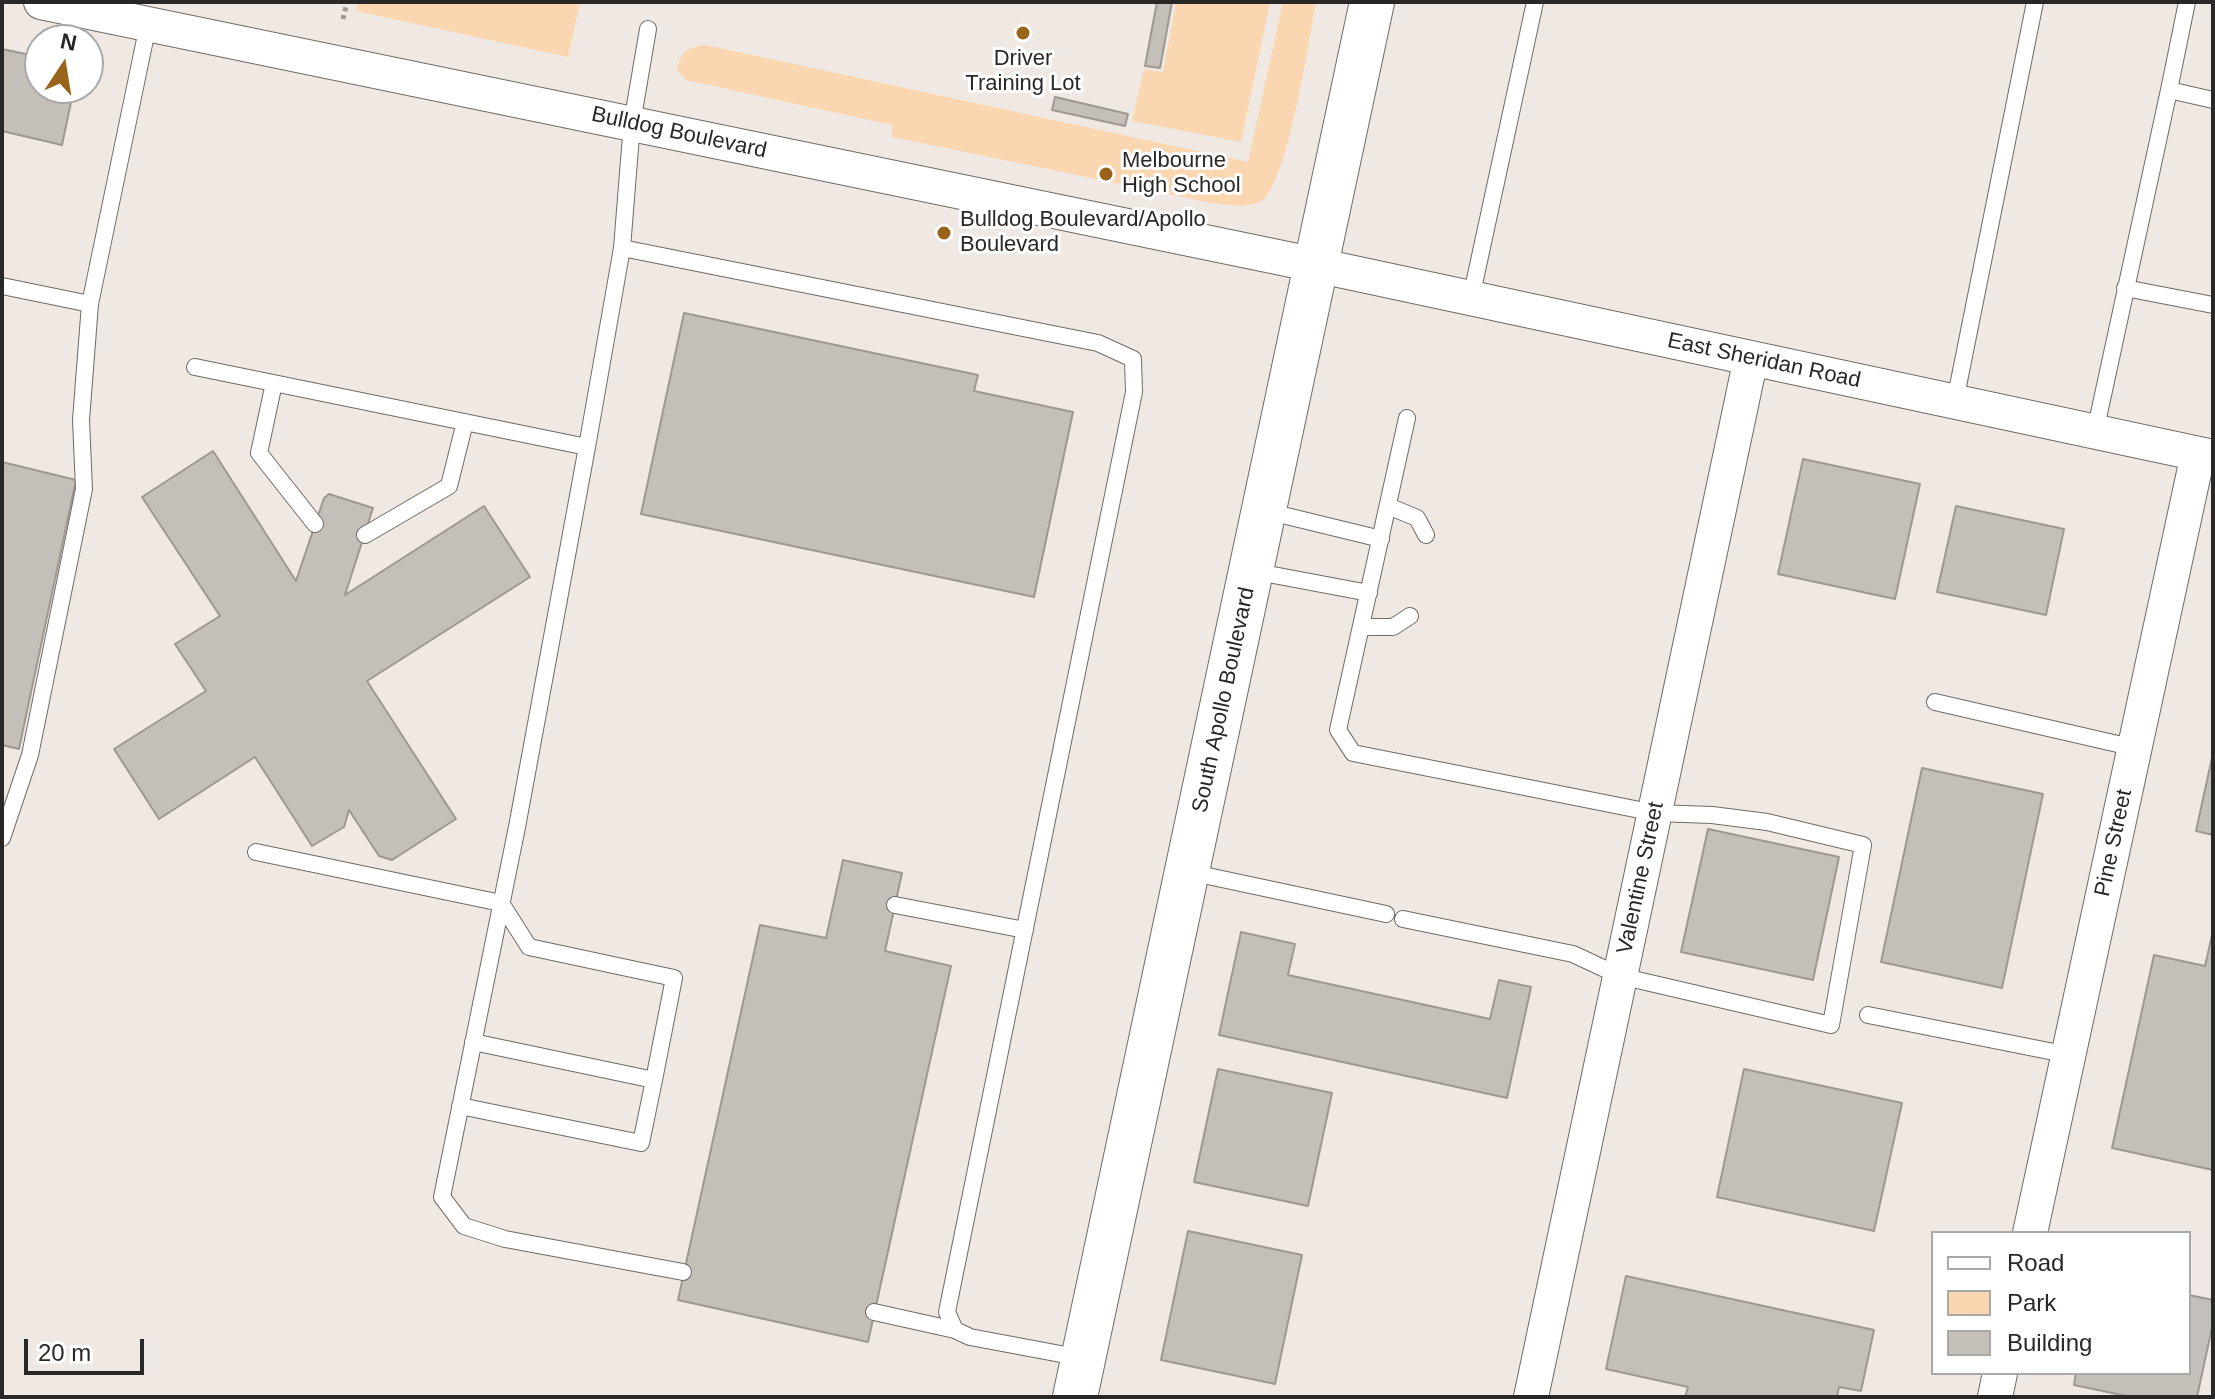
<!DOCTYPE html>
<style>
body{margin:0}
#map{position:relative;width:2215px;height:1399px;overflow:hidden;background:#f0e9e3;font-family:Arial,sans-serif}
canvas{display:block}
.frame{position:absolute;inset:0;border:4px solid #2a2826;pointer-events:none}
.legend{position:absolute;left:1931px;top:1231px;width:260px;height:144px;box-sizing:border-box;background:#fff;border:2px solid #aaa9a8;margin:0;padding:10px 14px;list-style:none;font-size:24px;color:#2a2826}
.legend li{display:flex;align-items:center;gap:16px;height:40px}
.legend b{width:40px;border:2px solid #aaa9a8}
.north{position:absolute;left:24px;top:24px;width:80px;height:80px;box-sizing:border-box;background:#fff;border:2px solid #aaa9a8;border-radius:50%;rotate:12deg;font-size:22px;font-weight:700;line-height:32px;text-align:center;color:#2a2826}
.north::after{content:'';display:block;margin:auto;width:28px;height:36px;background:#99631c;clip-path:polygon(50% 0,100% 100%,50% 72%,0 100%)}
.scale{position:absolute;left:24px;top:1339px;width:120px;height:36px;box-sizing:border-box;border:4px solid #2a2826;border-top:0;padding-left:10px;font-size:24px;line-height:28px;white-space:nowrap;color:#2a2826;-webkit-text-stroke:6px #fff;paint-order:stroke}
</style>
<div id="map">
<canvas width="2215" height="1399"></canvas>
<div class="frame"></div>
<ul class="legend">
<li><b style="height:10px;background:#fff"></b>Road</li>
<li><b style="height:22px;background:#fad6b1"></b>Park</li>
<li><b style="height:22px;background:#c5bfb9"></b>Building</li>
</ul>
<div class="north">N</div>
<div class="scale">20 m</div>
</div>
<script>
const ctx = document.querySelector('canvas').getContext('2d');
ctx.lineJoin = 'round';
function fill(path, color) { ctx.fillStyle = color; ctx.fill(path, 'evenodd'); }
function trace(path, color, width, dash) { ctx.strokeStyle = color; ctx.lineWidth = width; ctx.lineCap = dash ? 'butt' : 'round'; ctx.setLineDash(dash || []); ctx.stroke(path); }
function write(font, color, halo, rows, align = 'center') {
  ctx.font = font + ' Arial,sans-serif'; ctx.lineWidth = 6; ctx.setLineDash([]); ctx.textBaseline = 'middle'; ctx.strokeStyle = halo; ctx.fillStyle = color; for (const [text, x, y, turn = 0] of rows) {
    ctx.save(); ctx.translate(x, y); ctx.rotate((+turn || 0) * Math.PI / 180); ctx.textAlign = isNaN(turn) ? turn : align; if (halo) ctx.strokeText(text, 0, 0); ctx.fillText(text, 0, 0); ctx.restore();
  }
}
fill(new Path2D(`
 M358,2H580L568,57L356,11Z
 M1176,2H1270L1241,142L1132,121L1144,69L1163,72Z
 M1283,2H1316C1309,38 1288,186 1260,202C1248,208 1230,205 1217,204L892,137V125L686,80L677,70C681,51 687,47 706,45L1248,162Z`), '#fad6b1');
const building = new Path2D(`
 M1157,2H1172L1160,68L1145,66Z
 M2,49L40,57V88H74L62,145L2,131Z
 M1055,97L1128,114L1125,126L1052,110Z
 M684,313L978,375L974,391L1073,412L1034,597L641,514Z
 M213,451L296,581L324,498L329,494L373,508L345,595L484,506L530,577L367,681L456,819L392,860L379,856L349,810L344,827L312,846L255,757L159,819L114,749L206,691L175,644L220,616L142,497Z
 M1803,459L1920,484L1895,599L1778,574Z
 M2,462L76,480L19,749L2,745Z
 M1956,506L2064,529L2046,615L1937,592Z
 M2213,753V835L2196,831Z
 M1922,768L2043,794L2002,988L1881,962Z
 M1708,829L1839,857L1813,980L1681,952Z
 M843,860L902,873L885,951L951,966L868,1342L678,1300L760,925L826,938Z
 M1241,932L1295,944L1288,975L1490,1019L1499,980L1531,987L1507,1098L1219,1035Z
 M2212,935L2213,1170L2112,1148L2154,955L2205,966Z
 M1218,1069L1332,1093L1308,1206L1194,1182Z
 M1744,1069L1902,1103L1874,1231L1717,1197Z
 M1188,1231L1302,1255L1275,1384L1161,1360Z
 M1626,1276L1874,1330L1861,1391L1839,1387L1837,1397H1685L1688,1387L1606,1369Z
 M2189,1295L2213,1300V1323L2197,1397H2131L2074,1385L2076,1373H2189Z`);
fill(building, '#c5bfb9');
trace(building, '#9e9892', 2);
const lane = new Path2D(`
 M2169,90L2187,2
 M622,248L1098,343L1133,359L1134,392L947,1312L955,1330L970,1337L1082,1358
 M2,286L90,304
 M2125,288L2213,305
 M1471,298L1535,2
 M195,367L587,447L622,248L632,123L648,29
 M274,383L259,453L315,524
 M1955,401L2035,2
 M2095,432L2169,90L2213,100
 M587,447L517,827L442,1197L464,1226L505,1239L683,1272
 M1388,506L1417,518L1426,535
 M1266,511L1381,539
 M365,535L449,486L465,422
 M1252,571L1369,593
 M1362,627H1393L1410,616
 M1935,702L2135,748
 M2,838L30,755L84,489L81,420L90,304L148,25
 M256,852L501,903L529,947L674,978L654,1080L473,1042
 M1189,872L1386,914
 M895,905L1025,930
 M1403,919L1573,954L1620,976L1831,1025L1863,845L1767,822L1712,815L1655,813L1353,753L1338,730L1407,418
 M1868,1015L2069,1055
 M460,1106L641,1143L654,1080
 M874,1312L955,1330`);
const street = new Path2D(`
 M41,2L1316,265L2213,457
 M2030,1233L2198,454
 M1531,1397L1751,358
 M1995,1397L2000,1373`);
const secondary = new Path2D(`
 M1075,1397L1372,2`);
trace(lane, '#706b65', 18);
trace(street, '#706b65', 36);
trace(secondary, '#706b65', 46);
trace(new Path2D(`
 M343,19L347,2`), '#9e9995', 5, [4, 4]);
trace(lane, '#fff', 16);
trace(street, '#fff', 34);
trace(secondary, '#fff', 44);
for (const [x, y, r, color] of [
 [1023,33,8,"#99631c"],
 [1106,174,8,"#99631c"],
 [944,233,8,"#99631c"]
]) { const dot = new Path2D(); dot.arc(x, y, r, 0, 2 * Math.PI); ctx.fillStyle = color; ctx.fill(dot); trace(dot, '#fff', 3); }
write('22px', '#2a2826', '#fff', [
 ["Driver",1023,59,"center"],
 ["Training Lot",1023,84,"center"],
 ["Melbourne",1122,161],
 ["High School",1122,186],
 ["Bulldog Boulevard/Apollo",960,220],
 ["Boulevard",960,245]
], 'left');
write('22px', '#2a2826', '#fff', [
 ["Bulldog Boulevard",679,133,12],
 ["East Sheridan Road",1764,361,12],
 ["South Apollo Boulevard",1224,700,-78],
 ["Pine Street",2114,843,-78],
 ["Valentine Street",1641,878,-78]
]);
</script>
